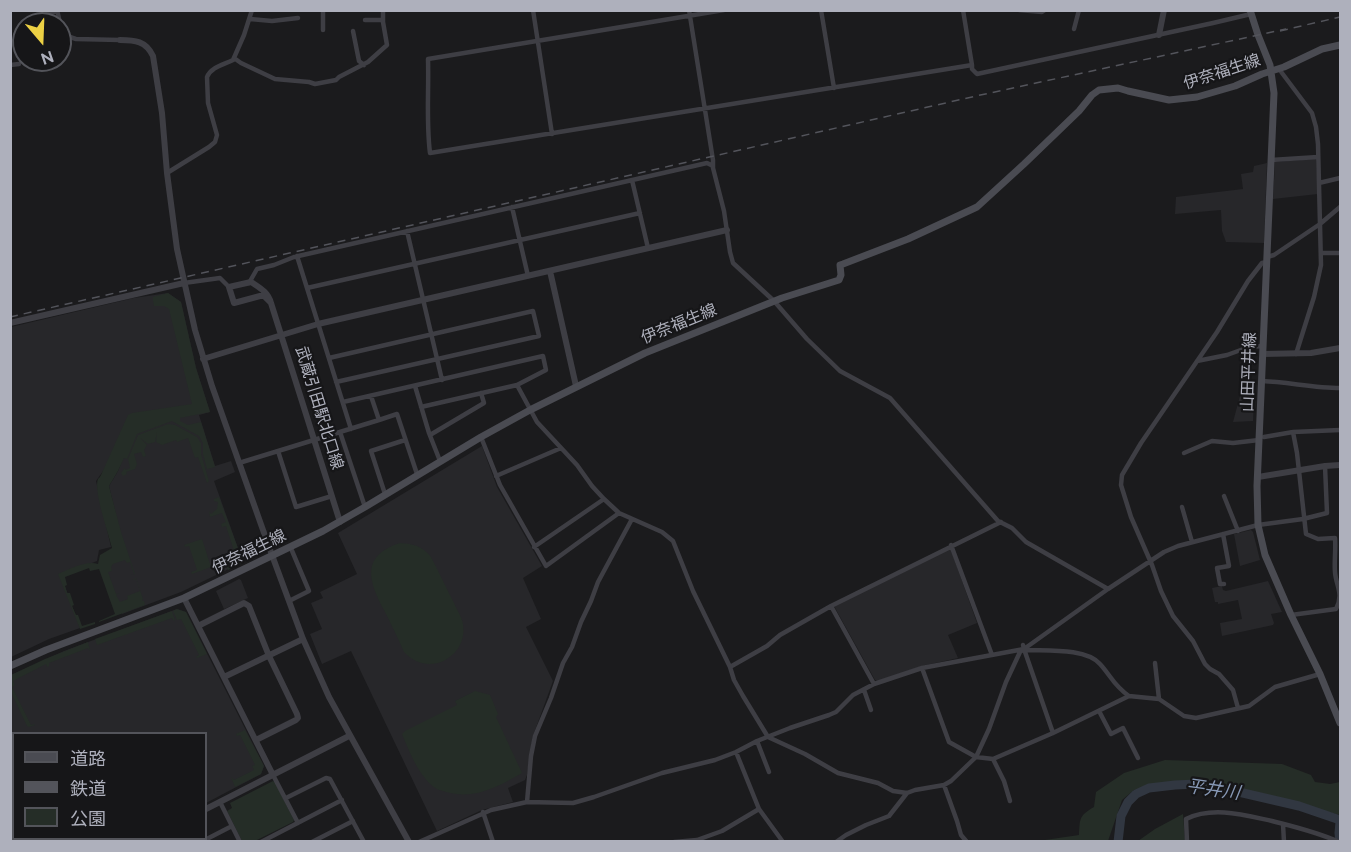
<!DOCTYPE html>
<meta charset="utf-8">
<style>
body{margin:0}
#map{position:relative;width:1351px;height:852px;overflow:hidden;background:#1b1b1d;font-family:Raleway,"Noto Sans JP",sans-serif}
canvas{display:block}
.frame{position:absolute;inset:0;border:12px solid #aeb0bc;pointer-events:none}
.legend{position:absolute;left:12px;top:732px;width:195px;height:108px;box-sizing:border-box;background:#161618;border:2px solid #53545a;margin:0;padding:8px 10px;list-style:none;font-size:18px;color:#aeb0bc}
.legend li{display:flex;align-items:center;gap:12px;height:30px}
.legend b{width:30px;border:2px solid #53545a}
.north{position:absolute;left:12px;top:12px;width:60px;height:60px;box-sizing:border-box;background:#161618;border:2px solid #53545a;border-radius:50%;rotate:161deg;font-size:16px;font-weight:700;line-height:24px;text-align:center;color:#aeb0bc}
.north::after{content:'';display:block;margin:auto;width:21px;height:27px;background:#ecd044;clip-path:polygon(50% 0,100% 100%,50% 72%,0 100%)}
</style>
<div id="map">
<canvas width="1351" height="852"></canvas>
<div class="frame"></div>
<ul class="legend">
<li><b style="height:8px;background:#4a4b52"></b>道路</li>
<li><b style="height:8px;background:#53545b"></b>鉄道</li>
<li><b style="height:16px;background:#252d27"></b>公園</li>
</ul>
<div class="north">N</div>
</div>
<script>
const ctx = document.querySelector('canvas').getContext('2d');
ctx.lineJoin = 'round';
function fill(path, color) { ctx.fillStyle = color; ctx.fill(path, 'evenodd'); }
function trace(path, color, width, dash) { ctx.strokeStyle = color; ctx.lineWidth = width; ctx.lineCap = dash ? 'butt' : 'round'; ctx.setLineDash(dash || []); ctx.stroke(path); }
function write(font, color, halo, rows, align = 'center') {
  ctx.font = font + ' Raleway,"Noto Sans JP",sans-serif'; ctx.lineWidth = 4.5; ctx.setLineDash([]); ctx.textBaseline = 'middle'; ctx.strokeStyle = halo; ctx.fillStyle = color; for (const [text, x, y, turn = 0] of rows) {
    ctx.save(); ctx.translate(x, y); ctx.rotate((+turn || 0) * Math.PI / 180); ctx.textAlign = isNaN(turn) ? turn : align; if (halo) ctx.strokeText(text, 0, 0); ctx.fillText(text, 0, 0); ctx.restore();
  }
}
fill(new Path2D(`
 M1315,159L1316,160L1318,194L1273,199L1275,162Z
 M1267,163L1264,243L1226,242L1222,231L1221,210L1175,214L1176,197L1243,189L1241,174L1253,172L1254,166Z
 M168,293L181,302L196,368L210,412L199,415L215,466L231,461L235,472L214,481L243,562L181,592L122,614L107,572L113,559L116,515L109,486L118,471L138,422L96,481L111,547L99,550L97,561L61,575L80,628L49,639L11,657V327L134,298Z
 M1244,381H1255L1253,421L1233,422Z
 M482,446L497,487L542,566L523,578L541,619L526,627L553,681L533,736L527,775L525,780L508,788L513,802L482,810L437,831L351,651L322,664L310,634L322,629L311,603L323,598L320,592L357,574L338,533Z
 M1251,530L1253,532L1260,560L1240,566L1234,534Z
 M949,549L951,550L977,623L948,635L958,658L922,666L878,681L875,680L834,606Z
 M239,579L241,580L248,598L224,609L216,591Z
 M1268,581L1282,612L1271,614L1274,623L1273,625L1222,636L1220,623L1242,619L1238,600L1218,604V602H1215L1212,588L1222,586L1223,590L1226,591Z
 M177,609L186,612L264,766L261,774L206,803V734H14V838L135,839L129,842H11V675L64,651Z`), '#27272a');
fill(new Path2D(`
 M168,293L181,302L196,368L210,412L180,418V421L188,425L201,422L215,467L207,469L203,454V443L199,436L172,421L137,434L127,459L124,458L118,471L109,486L121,532L135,574L131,575L134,574L130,562L127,563L125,560L113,564L111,567L112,571L108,572L116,594L120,593L116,595L120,602L128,599L127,596L140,591L136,579L132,580L136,578L143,599L142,601H144L145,605L99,622V621L115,614L99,569L90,571L89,568L65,577L67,585L65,586L67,593H70L74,605L72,606L76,615H78L82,626L95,622V624L80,629L58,574C70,569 86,560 98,564L100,555L112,548C109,535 93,490 98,479C99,478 100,477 101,475L128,415L132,413L192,404L169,309L164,306H154L153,301V297Z
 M168,424L175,425L197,437L201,443V454L209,481L207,483L198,457L195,458L188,438L177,442L176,440L162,445L156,442L157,432L155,442L148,444L140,438L147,445L144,450L146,456L143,457L141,452L134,454L137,464L135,469L126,472L127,474L123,476L121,473L125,468L126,470L130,468L128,459L138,435Z
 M219,497L243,562L228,570L223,556L226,554L228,558L232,557L231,553L234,551L226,526L222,527L221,524L226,522L222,513L210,517L209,511L211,514L217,509L218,502L214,501V499Z
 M202,539L211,567L192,574L191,572L197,570L189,546L185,547L184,545Z
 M400,543C414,544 422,546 431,557C439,572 446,588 454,603C457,610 462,617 463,624C466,642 455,658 438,663C424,666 414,662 404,652C398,638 391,624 384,610C369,581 360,556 400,543Z
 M177,609L186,612L207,654L197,658L196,657L199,655L181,619L177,620L173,611Z
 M172,611L175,620L174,621L172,618L97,645L95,639Z
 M88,642L90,651L88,648L49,663V666L47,667L46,664L13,681L15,685L12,687L31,725L34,724L35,725L29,727L27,726L11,692V675L45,659Z
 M475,691L490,695L498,714L496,717L522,773C498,787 474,800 446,792C445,791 438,790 437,789C420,779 409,751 402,734L405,731L457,705L455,701Z
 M245,730L264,766L261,774L235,787L231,777L234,780L254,770L252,766L255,765L240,735L237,736L236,734Z
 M1165,760L1282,764L1311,775L1315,782L1330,784L1340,782V815L1266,796L1211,780L1134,790L1122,800L1108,841H1038L1079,835C1080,818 1079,816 1094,807L1096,792L1124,773Z
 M273,781L275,782L294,820L293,822L255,841H242L227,811L232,808L230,803Z
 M1183,814L1185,841H1138L1155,829Z`), '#252d27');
trace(new Path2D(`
 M1118,842L1121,816L1128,802L1136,794L1149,788L1175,785L1196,784L1230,790L1299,806L1340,820
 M1340,842L1339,833L1340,822`), '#313741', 9);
trace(new Path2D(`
 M57,10C61,25 60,35 76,39L120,40
 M323,10V30
 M533,10L552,134
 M689,10L713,160V168L724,211L730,252L733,263L774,301L807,339L840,371L890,398L998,521L1012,528L1026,542L1108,589
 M724,10L428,59C429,90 426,122 430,153L972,65
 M821,10L834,88
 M963,10L972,65V69L977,74L1213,23L1251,14
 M1019,10L1042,12L1045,10
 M41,16L57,11
 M250,19L272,21L298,18
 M365,20H383
 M1074,29L1079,10
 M353,31L359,61L364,65
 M234,58L241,63L275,79L309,82L315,84L336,80L339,77L368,62L387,45L383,22V10
 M10,65L19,64
 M1279,69L1312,113L1316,127L1318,144L1321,265L1314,297L1296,354
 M1271,160L1318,157
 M167,173L209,147L215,142L217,135L208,103L207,77C211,67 223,65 233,60L244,35L252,10
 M632,180L648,248
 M1319,183L1340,178
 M512,207L528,276
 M407,231L442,380
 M1321,253H1340
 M297,256L351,429
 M1267,257L1274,255L1320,224L1340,207
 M184,283L220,278L229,287
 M249,283L257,269L274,265L294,257L707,163L713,166
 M307,288L640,213
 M329,358L533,311L539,336L336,382
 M1197,361L1227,355L1249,347L1263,346
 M1262,381C1288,382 1314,388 1340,388
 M517,385L537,422L577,465L592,486L604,499L619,513L662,532L673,541L693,591L730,667L734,680L743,696L768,737L805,754L838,773L878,783L893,791L907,793L915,790L944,785L951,781L976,757L989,729L1006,682L1020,652L1024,649L1108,589L1164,552L1178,546L1258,525L1303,519L1327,513L1325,466
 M415,386L429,433L440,461
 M343,402L543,356L546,370L517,385L421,407
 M379,420L397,414L417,474
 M340,432L365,507
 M430,435L484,403L481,393
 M481,437L500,485L546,566L619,513
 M1264,437L1293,432L1340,430
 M278,451L296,507L332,496
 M1184,453L1212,441L1233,443L1259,440
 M239,463L379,420L371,396
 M496,476L561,448
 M385,494L371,451L405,440
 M1224,496L1238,531
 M1182,507L1192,542
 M1223,534L1229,566L1217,568L1220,584H1224
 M951,545L992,655
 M534,547L604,499
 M289,601L309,591L290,546
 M831,606L874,684
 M1291,615L1336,609C1344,594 1336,586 1335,572C1334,561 1336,550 1335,538L1318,539L1306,534L1297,453L1293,432
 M1023,645L1024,649L1053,733
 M1155,663L1159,699
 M730,667L767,646L780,635L831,606L1001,522
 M922,668L949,742L976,757L993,759L1053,733L1129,696L1159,699L1184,716L1196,718L1249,706L1275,687L1320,674
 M864,690L871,710
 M1238,708L1233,690L1219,674L1210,669L1205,664L1193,641L1173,616L1161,591L1152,565L1131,517L1121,485L1122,475L1141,443L1217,332L1248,281L1262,263L1267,262
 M1099,711L1111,734L1123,728L1138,758
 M757,741L769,772
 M736,752L759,809L783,842
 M993,759L1004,781L1010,801
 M273,775L298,823
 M944,785L957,821L961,835L967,842
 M286,798L326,778L330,779L364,842
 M220,802L240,842
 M527,802L531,756L535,736L551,698L563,663L572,647L581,622L591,601L598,582L632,519
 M483,812L493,842
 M1283,824L1284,842
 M201,842L232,826
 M261,842L342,800
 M312,842L353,821
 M419,842L491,810L527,802L573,803L594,797L662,773L715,760L736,752L757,741L790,728L829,715L836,712L853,695L874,684L922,668L1024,649L1027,650C1047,651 1086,648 1100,664C1111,676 1114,686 1129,696
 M674,842L697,840L722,831L759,809
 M836,842L846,835L866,825L889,816L907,793
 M1187,842L1186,819C1213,806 1244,815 1272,821C1295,827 1317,832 1339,842`), '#3e3e44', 4.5);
trace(new Path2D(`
 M1159,35L1164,10
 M120,40C135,40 146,41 153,56L162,113L167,173L177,249L195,330L212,386L269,547L303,639L329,697L409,842
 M550,271L576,386
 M271,303L264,296H260L234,303L229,287L251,282C260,288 268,292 271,303L340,522
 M10,323L184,283
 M1263,354L1311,353L1340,348
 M203,359L318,324L727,230
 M1258,477L1325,466L1340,465
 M184,598L273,775
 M198,626L244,603L249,606L269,656L297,714L298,718L296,720L256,740
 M224,677L303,639
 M206,809L349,736
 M142,842L148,838`), '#3e3e44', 6);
trace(new Path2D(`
 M1250,10L1258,35L1270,65L1274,93L1257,486L1258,525L1265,555L1291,615L1320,674L1340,723
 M10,666L46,650L184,598L323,531L365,507L481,437L530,410L645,353L782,298L839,280L841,275L840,265L843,264L908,239L977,207L1024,164L1079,111L1092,95L1099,90L1118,88L1128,91L1169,100L1197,97L1235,86L1262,74L1284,67L1322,49L1340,45`), '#4a4b52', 7);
trace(new Path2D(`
 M1280,31L1340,17
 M10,317L976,96L1286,29`), '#53545b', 1.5, [8, 6]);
write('16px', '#aeb0bc', '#161618', [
 ["伊奈福生線",1222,72,-18],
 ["伊奈福生線",679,324,-22],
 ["山田平井線",1249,372,-88],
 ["武蔵引田駅北口線",319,408,73],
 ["伊奈福生線",249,552,-26]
]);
write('italic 18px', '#8798b5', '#161618', [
 ["平井川",1213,790,8]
]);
</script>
